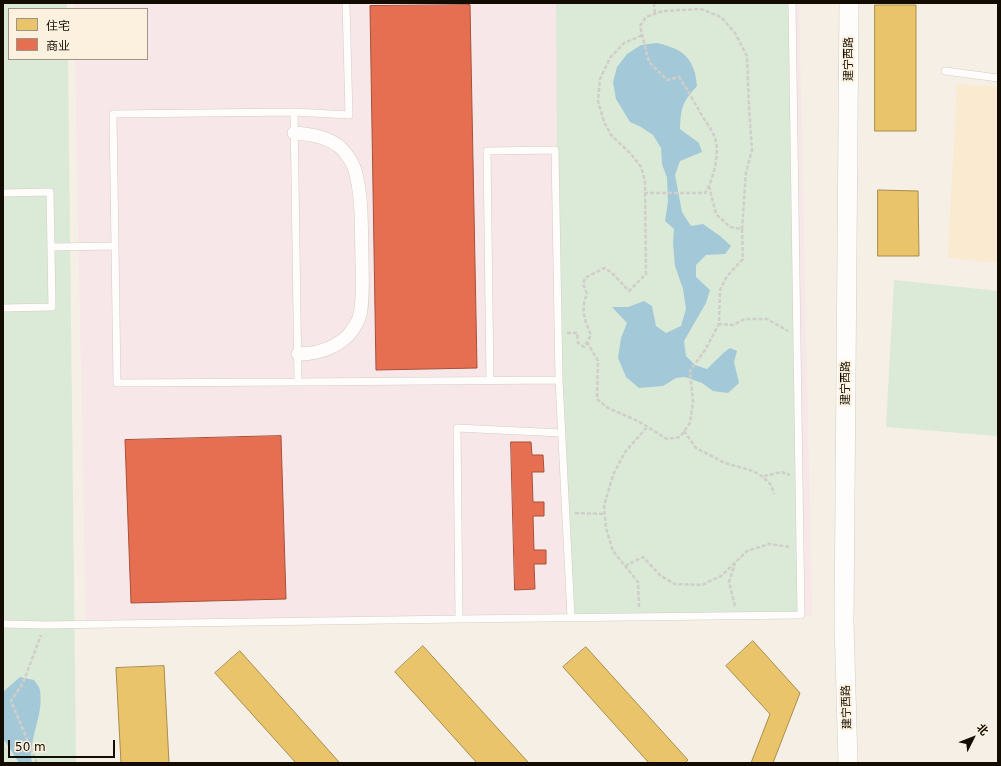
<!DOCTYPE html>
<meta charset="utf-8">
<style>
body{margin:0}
#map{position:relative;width:1001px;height:766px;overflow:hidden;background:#f5efe5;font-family:"DejaVu Sans","Noto Sans SC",sans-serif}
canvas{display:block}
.frame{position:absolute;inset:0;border:4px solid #120c03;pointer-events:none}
.legend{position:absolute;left:8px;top:8px;width:140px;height:52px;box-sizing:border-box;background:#fcf1de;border:1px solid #9e9586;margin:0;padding:5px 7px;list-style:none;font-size:12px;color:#120c03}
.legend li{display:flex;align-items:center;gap:8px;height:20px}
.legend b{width:20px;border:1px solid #9e9586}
.north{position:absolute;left:953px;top:718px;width:40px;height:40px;-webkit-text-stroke:3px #fcf1de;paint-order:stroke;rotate:48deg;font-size:11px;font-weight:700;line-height:16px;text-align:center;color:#120c03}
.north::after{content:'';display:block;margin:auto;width:14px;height:18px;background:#120c03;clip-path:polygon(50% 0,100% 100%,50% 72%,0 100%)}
.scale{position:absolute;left:8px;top:740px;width:107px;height:18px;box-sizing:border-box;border:2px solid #120c03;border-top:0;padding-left:5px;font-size:12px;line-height:14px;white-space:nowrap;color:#120c03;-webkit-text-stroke:3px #fcf1de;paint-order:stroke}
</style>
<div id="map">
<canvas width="1001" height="766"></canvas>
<div class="frame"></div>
<ul class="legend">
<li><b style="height:11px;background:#e9c46a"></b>住宅</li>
<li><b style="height:11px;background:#e76f51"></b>商业</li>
</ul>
<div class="north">北</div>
<div class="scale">50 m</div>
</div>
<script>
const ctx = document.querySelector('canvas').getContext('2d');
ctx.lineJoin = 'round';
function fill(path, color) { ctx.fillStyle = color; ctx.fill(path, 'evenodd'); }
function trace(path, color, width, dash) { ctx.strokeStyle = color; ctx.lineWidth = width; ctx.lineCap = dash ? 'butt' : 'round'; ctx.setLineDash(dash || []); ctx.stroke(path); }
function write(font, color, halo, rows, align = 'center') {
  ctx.font = font + ' "DejaVu Sans","Noto Sans SC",sans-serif'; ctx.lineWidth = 4; ctx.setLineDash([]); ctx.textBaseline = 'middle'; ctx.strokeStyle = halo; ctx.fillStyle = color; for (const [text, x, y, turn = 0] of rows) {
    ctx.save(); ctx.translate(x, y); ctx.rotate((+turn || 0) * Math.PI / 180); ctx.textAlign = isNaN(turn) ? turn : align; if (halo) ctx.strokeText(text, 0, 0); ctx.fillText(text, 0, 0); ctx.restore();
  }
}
fill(new Path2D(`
 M74,3H799L812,615L86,626L75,59H147V9H74Z`), '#f7e7e9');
fill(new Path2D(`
 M957,84L998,87V263L948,258Z`), '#f9ead0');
fill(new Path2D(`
 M3,3H67V9H9V59H68L76,763H3Z
 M556,3H792L801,615L571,617L558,332Z
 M894,280L998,291V436L886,427Z`), '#dbe9d7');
fill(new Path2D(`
 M657,43C674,47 688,52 694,70C696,75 696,81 697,86C682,103 681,107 680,129L699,143L702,152L680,161L675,175L682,212L691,226L703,224L720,236L731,246L725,254L706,255L696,265V277L710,290L706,303L684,341L686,356L695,365L707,369C715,362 721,354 730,348L737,351L734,362L739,383L728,393L713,391L702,383L685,377L676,378L663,386L639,388L626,377L618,358L621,338L627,323L612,307H628L644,301L652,306L656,326L666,333L681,326L686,309L683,289L675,266L673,243L674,229L665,221L668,202L667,178L662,164L661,148L653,135L641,127L630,122L616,99L613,82L617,67L627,54L641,45Z
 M20,677L34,680C36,683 40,687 40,691C44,716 28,738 32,763H19L3,738V695L5,690Z`), '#a3c9d8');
const homes = new Path2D(`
 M875,5H916V131H875Z
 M878,190L918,191L919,256H878Z
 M753,641L800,693L773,763H751L770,714L726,666Z
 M423,646L528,762L527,763H477L395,672Z
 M586,647L688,760L685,763H649L563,667Z
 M240,651L339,762L338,763H296L215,673Z
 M164,666L169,763H121L116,668Z`);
fill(homes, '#e9c46a');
trace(homes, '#a88d4b', 1);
const shops = new Path2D(`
 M470,5L477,368L376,370L370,6Z
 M281,436L286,599L131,603L125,440Z
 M511,442H531L532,455H543L544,472H532L533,502H544V516H533L534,550H546V564H534L535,589L515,590Z`);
fill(shops, '#e76f51');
trace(shops, '#a7513a', 1);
const lane = new Path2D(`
 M945,71L998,78
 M294,112L349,115L346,3
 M3,193L50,192L52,307L3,308
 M51,247L115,246L117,383L298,382L294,112L113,114L115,246
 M559,380L571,617
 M298,382L559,380L555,150L487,151L490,381
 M459,619L457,428L561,433
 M3,624L45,625L459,619L801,615L792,3`);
const street = new Path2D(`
 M294,133C311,134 330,137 342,149C347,154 353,164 355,170C363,199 361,231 362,260C362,275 364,305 359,318C349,344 323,354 298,354`);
const secondary = new Path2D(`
 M848,763L844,622L849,3`);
trace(lane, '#d3cdc3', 8);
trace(street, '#d3cdc3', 14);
trace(secondary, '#d3cdc3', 20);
trace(new Path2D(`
 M654,3L655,14
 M644,193H705C713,181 719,156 716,142C714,131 705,122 700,112C693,100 687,89 679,77L667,80L649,62L640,26L646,17L663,11L701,9L721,17L735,33L747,56L749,107L752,150L746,172L742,229L730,227L716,214L709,186
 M742,229L743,259L727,276L720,290L719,324L733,325L745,319H767L788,331
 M567,333H577L578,343L584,347L591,335C585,321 580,309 587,294L583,284L585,278L604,268L611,272L629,291L646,274L645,181L641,167L631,154L611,135L604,122L598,101L600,79L610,58L624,43L643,35
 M587,342L598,361L597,399L608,408L638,421L667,439L680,437L690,423L693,402L690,371L705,350L719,324
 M684,431L696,448L725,463L753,471L763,477L771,485L774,494
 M764,476L782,472L790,475
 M575,513L605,514
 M625,566L643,557L661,576L675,584L702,585L721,576L747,551L769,544L790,547
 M735,606L729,582L735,563
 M639,607L638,582L613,551L606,528L604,506L613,475L625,452L647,427
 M37,763L11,701L23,683L41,635`), '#d0cec9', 2.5, [4, 2]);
trace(lane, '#fefdfb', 7);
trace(street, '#fefdfb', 13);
trace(secondary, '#fefdfb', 19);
write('11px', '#120c03', '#fcf1de', [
 ["建宁西路",849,59,-90],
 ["建宁西路",846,383,-90],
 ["建宁西路",847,707,-92]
]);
</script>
